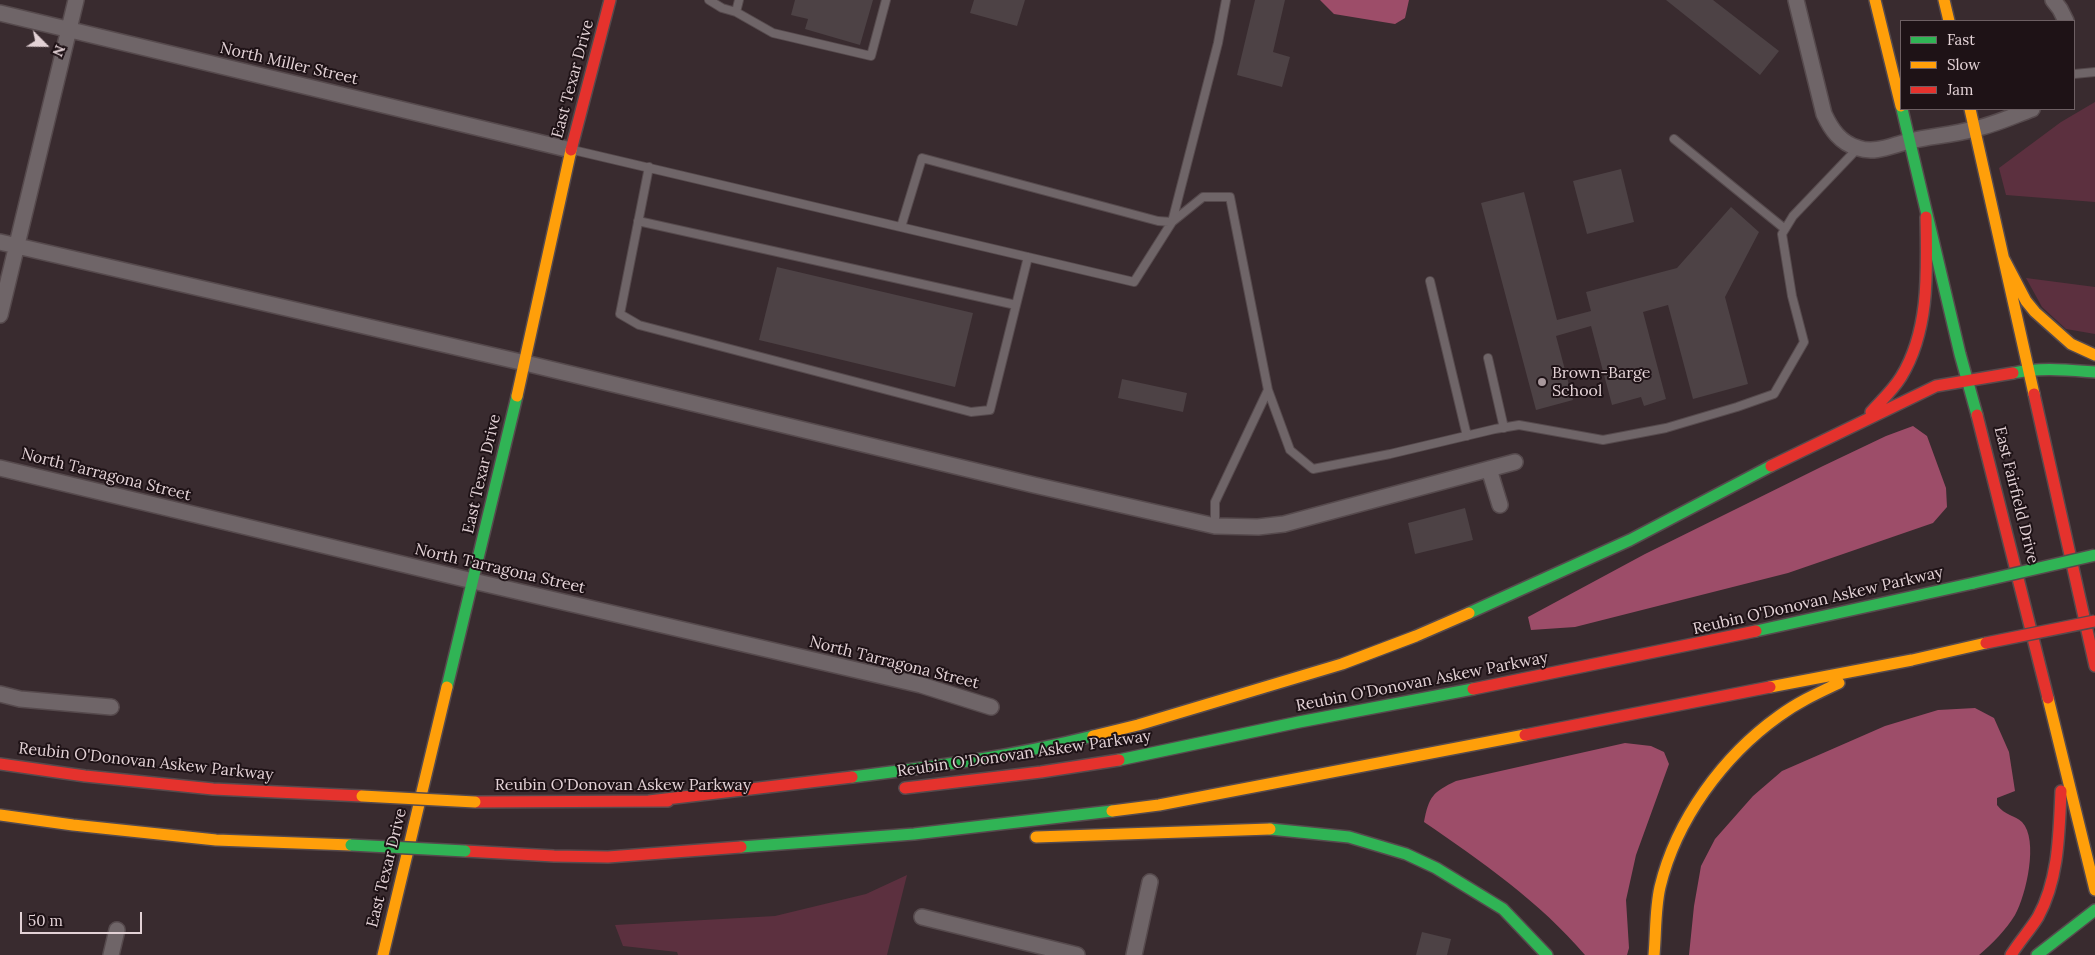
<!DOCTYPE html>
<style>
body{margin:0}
#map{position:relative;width:2095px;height:955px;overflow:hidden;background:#392b2f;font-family:Lora,serif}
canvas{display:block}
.legend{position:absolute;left:1900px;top:20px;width:175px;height:90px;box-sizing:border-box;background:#1e1216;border:1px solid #6d5f63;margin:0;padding:6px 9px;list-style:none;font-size:15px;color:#e3d2d6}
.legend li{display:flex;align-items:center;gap:10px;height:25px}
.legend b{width:25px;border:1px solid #6d5f63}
.north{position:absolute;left:20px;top:20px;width:50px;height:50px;-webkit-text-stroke:4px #1e1216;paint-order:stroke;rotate:113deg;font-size:14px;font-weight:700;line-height:20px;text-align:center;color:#e3d2d6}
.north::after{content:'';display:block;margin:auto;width:18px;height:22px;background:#e3d2d6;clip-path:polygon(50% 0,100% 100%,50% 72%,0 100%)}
.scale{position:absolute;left:20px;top:912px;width:122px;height:22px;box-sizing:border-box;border:2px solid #e3d2d6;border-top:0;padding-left:6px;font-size:15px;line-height:18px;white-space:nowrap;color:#e3d2d6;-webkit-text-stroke:4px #1e1216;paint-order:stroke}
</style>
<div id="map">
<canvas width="2095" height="955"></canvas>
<ul class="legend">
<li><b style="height:6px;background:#30b455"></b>Fast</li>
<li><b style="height:6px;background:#ff9f0a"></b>Slow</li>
<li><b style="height:6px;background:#e5322d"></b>Jam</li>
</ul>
<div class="north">N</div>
<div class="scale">50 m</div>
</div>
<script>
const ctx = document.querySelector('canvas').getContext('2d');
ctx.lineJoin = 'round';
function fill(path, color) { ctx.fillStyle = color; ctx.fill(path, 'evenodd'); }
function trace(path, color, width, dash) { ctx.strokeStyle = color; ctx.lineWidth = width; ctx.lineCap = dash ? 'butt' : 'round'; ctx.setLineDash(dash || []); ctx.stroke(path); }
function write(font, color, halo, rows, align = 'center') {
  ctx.font = font + ' Lora,serif'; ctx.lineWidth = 4; ctx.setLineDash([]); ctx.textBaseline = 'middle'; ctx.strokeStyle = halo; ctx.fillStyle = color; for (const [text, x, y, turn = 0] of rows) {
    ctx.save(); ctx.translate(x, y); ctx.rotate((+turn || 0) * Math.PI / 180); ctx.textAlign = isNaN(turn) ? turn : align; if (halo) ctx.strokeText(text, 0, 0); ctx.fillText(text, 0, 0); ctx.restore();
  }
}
fill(new Path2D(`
 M2095,102V202L2006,195L1999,168L2061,122Z
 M2026,278L2095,287V334L2066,329L2042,307Z
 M907,875L887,955H678L677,952L623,946L615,925L775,916L866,894Z`), '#5c303f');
fill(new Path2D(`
 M1320,0H1409L1405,18L1395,24L1334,14Z
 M1913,426L1927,436L1946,488L1947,507L1933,523L1788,573L1575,627L1531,630L1528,617L1645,554L1823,466L1886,436Z
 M1975,708L1994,718L2009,752L2015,791L1997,798V805C2005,816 2015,815 2022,822C2039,840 2026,895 2015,915C2006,930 1992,944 1979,955H1689L1694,906L1701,866L1715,839L1753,796L1782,771L1885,726L1938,710Z
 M1625,743L1651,746L1664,752L1669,764L1636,855L1626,900L1629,948L1627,955H1585C1540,902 1481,861 1424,822C1429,796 1433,792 1456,781Z`), '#9d4d69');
fill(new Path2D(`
 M795,0H873L860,45L805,29L808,19L791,15Z
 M974,0H1025L1017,26L970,13Z
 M1255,0H1285L1273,52L1290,57L1282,87L1237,75Z
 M1666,0H1713L1779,51L1760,75Z
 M1621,169L1634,222L1587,234L1573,181Z
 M1524,192L1557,320L1591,311L1586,292L1677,268L1731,207L1759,232L1725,297L1748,384L1693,399L1668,305L1643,312L1666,399L1644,406L1641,397L1612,405L1591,326L1556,336L1573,400L1536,410L1481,203Z
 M777,267L973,313L955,387L759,340Z
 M1122,379L1187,393L1183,412L1118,398Z
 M1465,508L1473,540L1415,554L1408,523Z
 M1422,932L1451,939L1447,955H1416Z`), '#4d4245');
const lane = new Path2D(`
 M709,0L722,8L736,12L739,0
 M736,12L773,33L871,56L886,0
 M2074,74L2095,72
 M1674,139L1785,229
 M573,150L1134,282L1172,222L1203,197H1230L1268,390L1215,502V526
 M649,167L620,314L639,325L971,412L990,410L1028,257
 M638,221L1016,305
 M901,227L922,158L1158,221L1172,222L1218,43L1226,0
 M1430,281L1467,436
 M1488,358L1504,428
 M1268,390L1290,450L1313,469L1390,454L1495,429L1519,425L1603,440L1666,428L1737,407L1774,394L1804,342L1792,296L1782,234L1793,216L1858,148`);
const street = new Path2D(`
 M1796,0L1824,114C1831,129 1840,143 1858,148C1876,154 1892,145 1910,141C1931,136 1953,135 1974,129C1994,125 2013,116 2032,109
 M2053,0L2060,9L2066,21
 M0,13L571,150
 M0,242L525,363L1034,485L1215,526L1258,527L1284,524L1515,462
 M0,315L76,0
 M0,468L473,581L921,685L991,707
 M1489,469L1500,505
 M0,694L20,699L111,707
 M922,917L1077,955
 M111,955L117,930
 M1134,955L1150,882`);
const fast = new Path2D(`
 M1902,109L1960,354L1977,415
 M2013,373C2040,367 2068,370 2095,372
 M1469,613L1630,540L1771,466
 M1756,631L1974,583
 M447,687L517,396
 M1119,760L1299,722L1473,689
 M852,777C932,767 1014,756 1093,736
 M1270,829L1349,837L1406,854L1436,868L1503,909L1547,955
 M741,847L914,834L1112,811
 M2037,955L2095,910`);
const slow = new Path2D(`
 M1875,0L1901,106
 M1944,0L1949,21
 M1970,109L2034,394
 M2004,259L2026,301L2035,312L2071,344L2095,355
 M517,396L571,150
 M1770,687L1912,660L1986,643
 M2048,698L2095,890
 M1093,736L1138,725L1342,664L1416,636L1469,613
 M1112,811L1159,805L1525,735
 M0,815L73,825L216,840L351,845
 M1036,837L1270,829
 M383,955L447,687
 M1654,955C1656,933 1655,909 1660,887C1676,820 1723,756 1779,716C1798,702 1818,693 1839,683`);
const jam = new Path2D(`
 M571,150L610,0
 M2034,394L2095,666
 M1871,412C1881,401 1893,390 1901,377C1930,330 1927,270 1926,217
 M1977,415L2048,698
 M1771,466L1936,386L2013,373
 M1473,689L1756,631
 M1525,735L1770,687
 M0,764L85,776L213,789L362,796
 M905,788L1041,772L1119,760
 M649,801L852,777
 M475,802L668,801
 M465,851L554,856L608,857L741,847
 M2011,955C2019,942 2030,930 2038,917C2059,879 2059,833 2061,791`);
trace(lane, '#564a4d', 10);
trace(street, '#564a4d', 18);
trace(fast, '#564a4d', 14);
trace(slow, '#564a4d', 14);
trace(jam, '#564a4d', 14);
trace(lane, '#6f6568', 8);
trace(street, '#6f6568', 15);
trace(fast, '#30b455', 11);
trace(slow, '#ff9f0a', 11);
trace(jam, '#e5322d', 11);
const fastBridge = new Path2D(`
 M1974,583L2095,555
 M351,845L465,851`);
const slowBridge = new Path2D(`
 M362,796L475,802`);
const jamBridge = new Path2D(`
 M1986,643L2095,621`);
trace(fastBridge, '#564a4d', 14, []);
trace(slowBridge, '#564a4d', 14, []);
trace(jamBridge, '#564a4d', 14, []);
trace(fastBridge, '#30b455', 11);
trace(slowBridge, '#ff9f0a', 11);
trace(jamBridge, '#e5322d', 11);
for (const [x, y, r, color] of [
 [1542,382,5,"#a8989c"]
]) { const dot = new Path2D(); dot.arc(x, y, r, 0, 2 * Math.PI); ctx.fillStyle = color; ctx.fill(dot); trace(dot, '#1e1216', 2); }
write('16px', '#e3d2d6', '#1e1216', [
 ["North Miller Street",289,64,13],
 ["East Texar Drive",573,79,-75],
 ["East Texar Drive",482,474,-77],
 ["North Tarragona Street",106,475,14],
 ["East Fairfield Drive",2016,495,76],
 ["North Tarragona Street",500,569,13],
 ["Reubin O'Donovan Askew Parkway",1818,601,-13],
 ["North Tarragona Street",894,663,14],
 ["Reubin O'Donovan Askew Parkway",1422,682,-11],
 ["Reubin O'Donovan Askew Parkway",1024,754,-8],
 ["Reubin O'Donovan Askew Parkway",146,762,6],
 ["Reubin O'Donovan Askew Parkway",623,785],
 ["East Texar Drive",387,868,-76]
]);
write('16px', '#e3d2d6', '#1e1216', [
 ["Brown-Barge",1552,373],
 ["School",1552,391]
], 'left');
</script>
